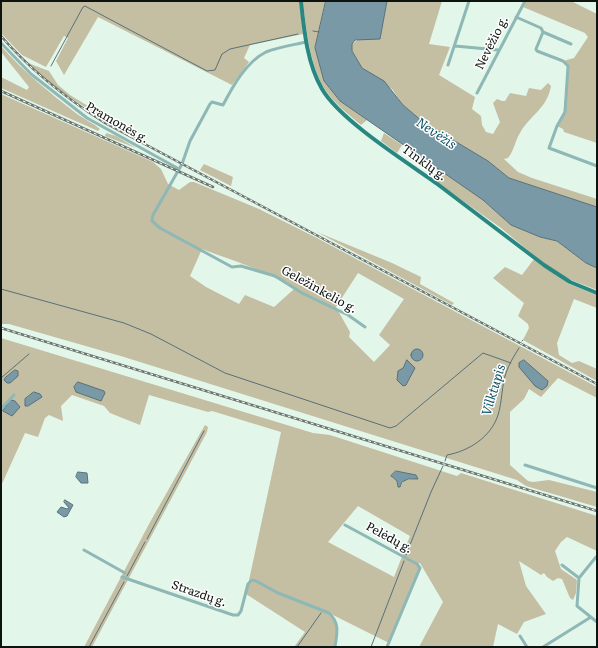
<!DOCTYPE html>
<meta charset="utf-8">
<style>
body{margin:0}
#map{position:relative;width:598px;height:648px;overflow:hidden;background:#e3f6ea;font-family:Literata,serif}
canvas{display:block}
.frame{position:absolute;inset:0;border:2px solid #0d130f;pointer-events:none}
</style>
<div id="map">
<canvas width="598" height="648"></canvas>
<div class="frame"></div>
</div>
<script>
const ctx = document.querySelector('canvas').getContext('2d');
ctx.lineJoin = 'round';
function fill(path, color) { ctx.fillStyle = color; ctx.fill(path, 'evenodd'); }
function trace(path, color, width, dash) { ctx.strokeStyle = color; ctx.lineWidth = width; ctx.lineCap = dash ? 'butt' : 'round'; ctx.setLineDash(dash || []); ctx.stroke(path); }
function write(font, color, halo, rows, align = 'center') {
  ctx.font = font + ' Literata,serif'; ctx.lineWidth = 3; ctx.setLineDash([]); ctx.textBaseline = 'middle'; ctx.strokeStyle = halo; ctx.fillStyle = color; for (const [text, x, y, turn = 0] of rows) {
    ctx.save(); ctx.translate(x, y); ctx.rotate((+turn || 0) * Math.PI / 180); ctx.textAlign = isNaN(turn) ? turn : align; if (halo) ctx.strokeText(text, 0, 0); ctx.fillText(text, 0, 0); ctx.restore();
  }
}
fill(new Path2D(`
 M1,1H301L303,34L250,45L244,58L249,62L232,85L98,17L64,75L56,61L68,38L64,36L46,67L22,55L1,33Z
 M303,1H326L315,48L324,81L340,101L367,120L361,125C349,115 335,104 326,91C310,68 306,28 303,1Z
 M387,1H442L429,44L450,47L439,75L475,97L472,109L481,116L482,125L486,132L493,134L500,122L493,103L497,99L502,101H505L510,93L526,96L529,88L541,90L548,83L551,86C547,109 530,115 520,133C515,141 514,151 508,158L504,159L518,172L532,178L597,199V207L509,178L488,161L423,122L403,105L392,89L362,68L352,51V44L359,39H380Z
 M526,1H571L597,14V143L564,132L563,129L557,126L563,118L568,66L563,61L574,58L588,37L585,33L523,7Z
 M1,46C24,72 50,93 77,114C84,119 93,123 100,129L98,131L1,88V77L27,90L29,87L1,52Z
 M28,63L49,71L58,85L70,95L104,116L103,119L59,90Z
 M1,94L153,162L161,169L168,184L179,190L190,182H194L259,209L315,237L597,387V398L558,378L541,397L529,389L524,399L510,412V465L528,481L533,482L549,480L597,492V507L526,486L517,480L124,357L9,324H1ZM202,249C234,261 266,270 294,289L274,307L245,295L239,304L206,287L190,276ZM358,273L404,299L379,335L390,345L374,362L349,337L350,332L336,307Z
 M106,133L116,136L136,148L105,136Z
 M384,133L402,145L397,153L381,141Z
 M204,164L233,177L231,186L200,170Z
 M437,168L483,200L511,225L540,237L557,241L586,263L597,268V290L566,278L541,261L501,228L435,181Z
 M317,232L392,263L421,277L420,284L454,303L452,305Z
 M534,259L569,284L597,295V308L574,299L557,343L559,355L572,363L579,361L597,369V381L523,340L529,328L528,324L518,316L524,303L493,278L505,267L522,275Z
 M1,338L313,433L330,435L457,476L461,473L597,516V551L567,537L561,542L555,551L561,569L577,580L576,593L573,600L570,598L562,579L558,578L553,581L547,577L544,573L541,575L519,561L526,586L546,614L524,622L517,634L498,624L493,647H419L443,602L420,563L417,564L420,568L389,643L331,614L337,624L335,647H294L305,632L246,594L281,432L212,411L208,412L149,395L140,425L110,413L104,406L72,395L61,406L63,421L49,415L45,418L38,437L25,433L1,486ZM396,471L416,475L418,479L404,480L401,486H397V481L392,478ZM358,506L410,536L394,577L328,542Z
 M205,425L208,427L207,432L92,647H84L149,524Z`), '#c4bea3');
const water = new Path2D(`
 M326,1H387L380,39L355,40L352,44V51L362,68L384,81L403,105L423,122L488,161L509,178L597,207V268L586,263L557,241L540,237L511,225L483,200L340,101L324,81L315,48Z
 M411 355a6 6 0 1 1 12 0a6 6 0 1 1-12 0Z
 M407,360L415,368L406,385L403,386L397,380L398,371L403,368Z
 M524,360L548,381L547,386L542,390L535,386L519,367V363Z
 M15,370L18,371V376L10,383H7L4,380L5,378Z
 M78,382L104,391L105,393L101,401L76,392L74,387Z
 M34,392L40,394L42,397L28,406H25V399Z
 M11,400L15,401L20,407L12,416L3,411Z
 M396,471L416,475L418,479H408L402,482L400,487H398L397,481L391,476Z
 M78,472L87,473L88,483H81L76,477Z
 M65,500L73,505L67,516L64,517L57,512L61,507L67,509L69,508L64,502Z`);
fill(water, '#7899a5');
trace(water, '#587178', 1);
trace(new Path2D(`
 M313,31L319,32
 M51,66L83,7L85,6L207,71L215,70L222,54L230,49L298,34
 M1,289L124,323L151,334L225,373L390,428L396,426L483,353L511,363
 M522,341L523,340
 M1,378L29,354
 M445,461L447,455C469,451 491,437 498,415C502,403 502,383 506,373C509,364 514,356 519,348
 M147,539L204,431
 M406,555L431,492L443,466
 M127,576L145,542
 M89,647L124,582
 M297,647L321,613
 M371,647L404,561`), '#587178', 1);
trace(new Path2D(`
 M516,17L541,28L543,32L536,49L537,51L563,61L568,66L565,112L557,126L549,148L597,166
 M543,32L571,44
 M306,42C293,45 278,47 266,52C246,62 233,86 223,105L212,102L210,104L190,141L182,164L153,215L152,221L160,228L232,267L241,266L275,276L302,293L348,315L365,327
 M1,43L31,74L87,118L179,169
 M455,46L498,50
 M448,65L469,1
 M477,93L525,1
 M1,409L14,395
 M525,465L597,488
 M345,525L417,564L420,568L387,647
 M84,550L125,573
 M562,565L579,578L577,606L597,622
 M122,577L233,615H238L241,611L248,584L252,580L256,581L278,593L329,613C340,623 337,633 335,647
 M579,578L596,557
 M520,636L527,647
 M543,647L591,617`), '#8eb8b5', 3);
trace(new Path2D(`
 M301,1C304,30 307,63 322,89C340,120 405,161 436,183C472,210 508,238 544,265L570,282L597,293`), '#298782', 4);
const rail = new Path2D(`
 M1,36C31,71 66,98 105,123L597,384
 M1,91L213,187
 M1,328L597,511`);
trace(rail, '#6a766e', 2.5);
trace(rail, '#fff', 1, [3]);
write('12px', '#0d130f', '#fff', [
 ["Nevėžio g.",492,43,-63],
 ["Pramonės g.",117,123,30],
 ["Tinklų g.",424,163,36],
 ["Geležinkelio g.",319,290,29],
 ["Pelėdų g.",389,538,29],
 ["Strazdų g.",199,594,19]
]);
write('italic 13px', '#0b5265', '#fff', [
 ["Nevėžis",436,134,34],
 ["Vilktupis",494,390,-73]
]);
</script>
